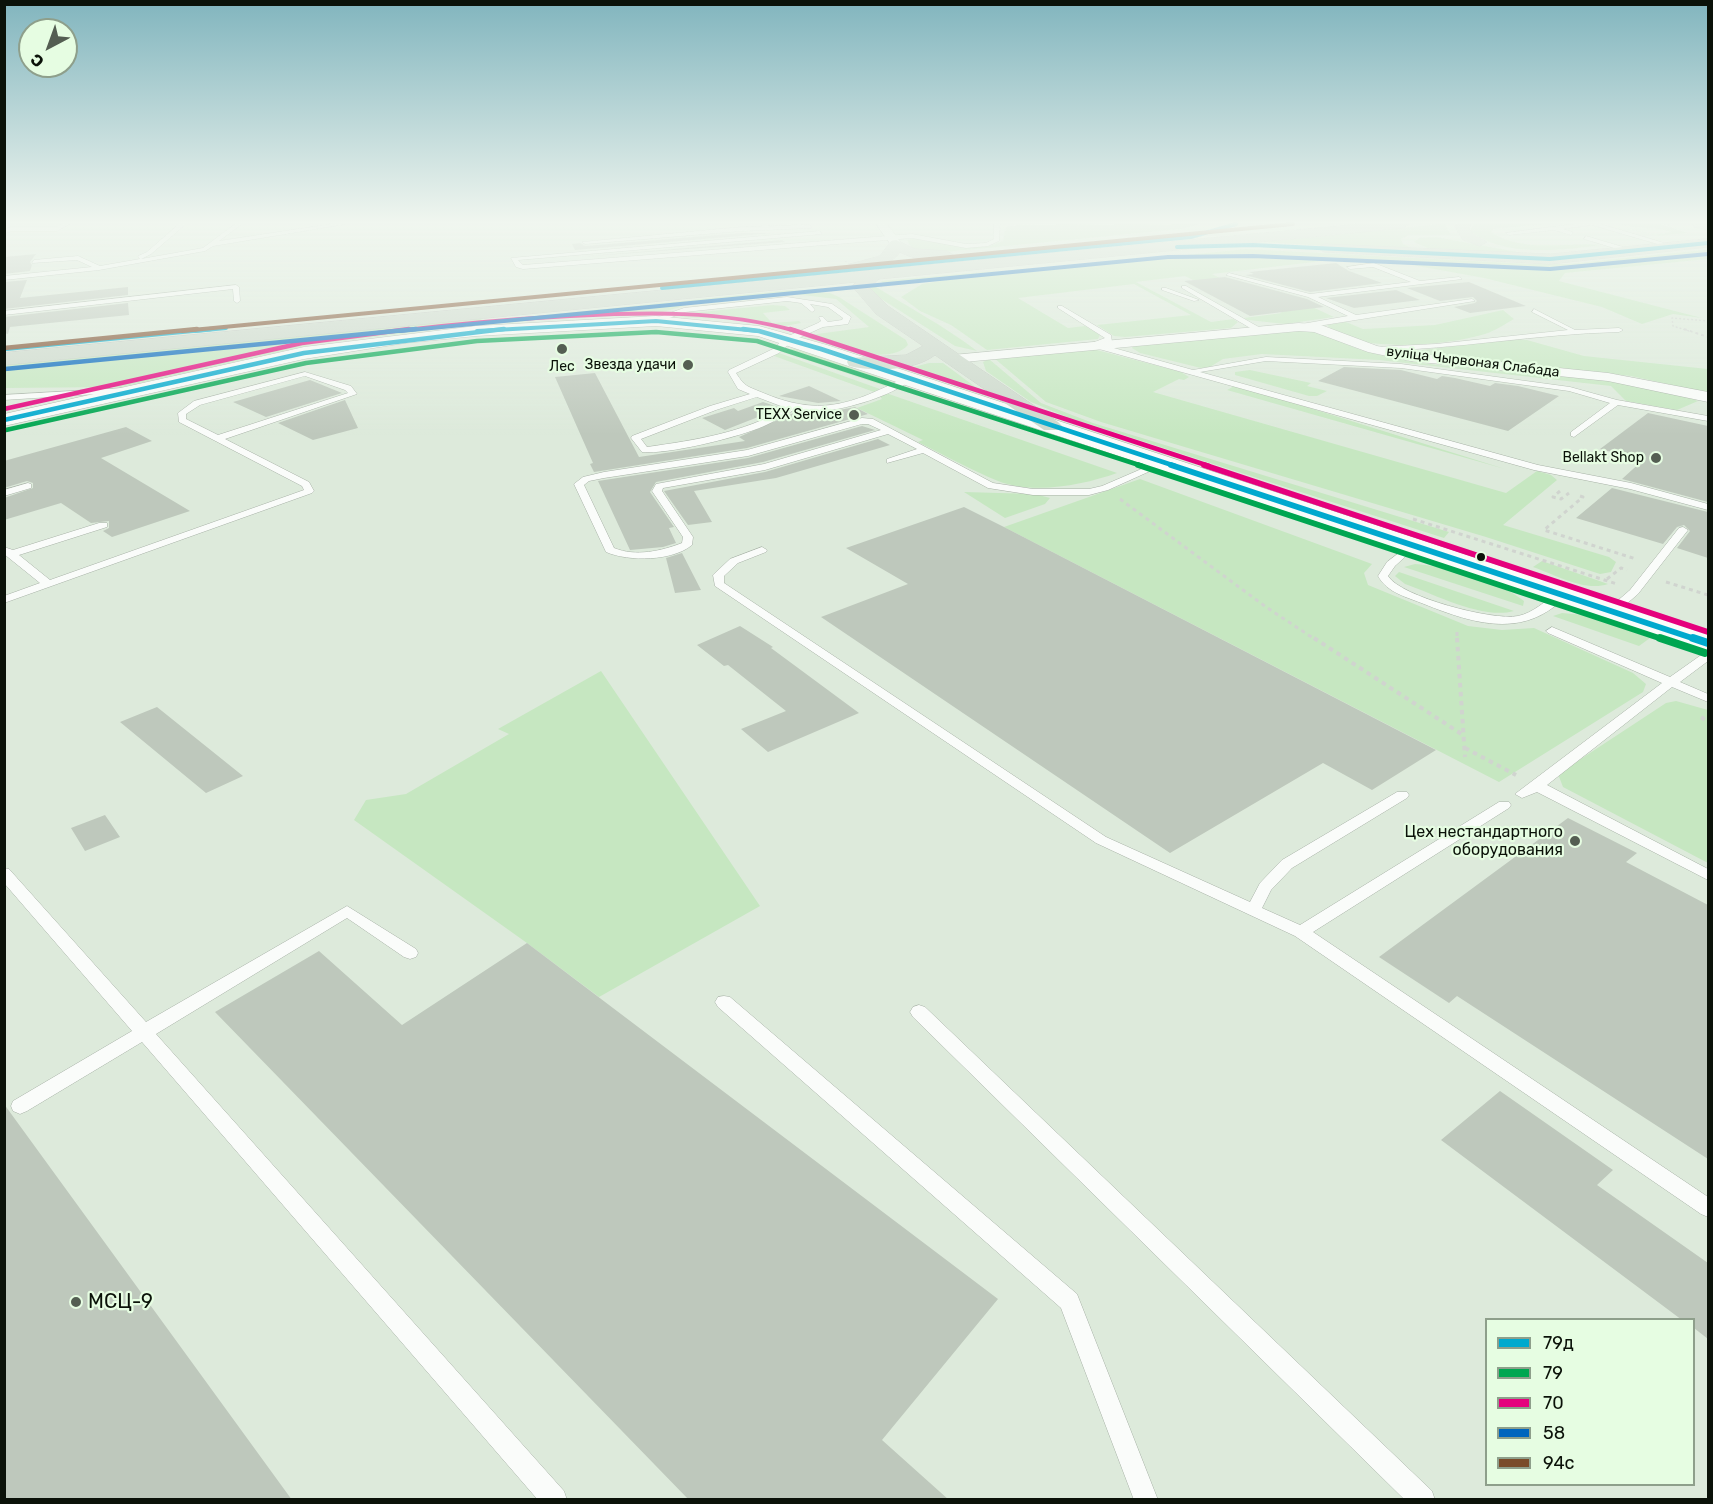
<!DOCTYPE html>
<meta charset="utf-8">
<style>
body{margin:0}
#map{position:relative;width:1713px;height:1504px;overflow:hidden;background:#ddeadb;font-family:Rubik,sans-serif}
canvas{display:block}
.frame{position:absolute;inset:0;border:6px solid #0b1209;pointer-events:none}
.legend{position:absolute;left:1485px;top:1318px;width:210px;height:168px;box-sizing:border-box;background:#e6fde2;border:2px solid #8e9f8b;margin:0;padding:8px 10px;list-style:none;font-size:18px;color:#0b1209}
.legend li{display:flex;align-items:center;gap:12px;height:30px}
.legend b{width:30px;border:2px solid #8e9f8b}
.north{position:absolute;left:18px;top:18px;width:60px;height:60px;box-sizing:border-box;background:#e6fde2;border:2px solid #8e9f8b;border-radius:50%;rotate:221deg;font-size:16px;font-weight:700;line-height:24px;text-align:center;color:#0b1209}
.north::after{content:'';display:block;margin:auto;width:21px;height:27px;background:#545e52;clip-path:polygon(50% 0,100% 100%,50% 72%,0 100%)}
</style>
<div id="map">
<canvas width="1713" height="1504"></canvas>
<div class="frame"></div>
<ul class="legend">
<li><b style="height:8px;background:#00a9ce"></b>79д</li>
<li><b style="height:8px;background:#00a651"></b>79</li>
<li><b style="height:8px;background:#e5007d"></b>70</li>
<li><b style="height:8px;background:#0065bd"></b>58</li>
<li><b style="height:8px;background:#7a4b2a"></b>94с</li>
</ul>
<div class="north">С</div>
</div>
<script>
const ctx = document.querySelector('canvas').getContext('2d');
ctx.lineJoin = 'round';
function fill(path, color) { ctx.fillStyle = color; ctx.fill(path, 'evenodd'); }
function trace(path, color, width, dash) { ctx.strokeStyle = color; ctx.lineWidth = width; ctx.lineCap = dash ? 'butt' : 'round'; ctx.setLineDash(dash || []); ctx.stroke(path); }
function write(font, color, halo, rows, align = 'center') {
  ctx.font = font + ' Rubik,sans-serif'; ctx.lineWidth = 4.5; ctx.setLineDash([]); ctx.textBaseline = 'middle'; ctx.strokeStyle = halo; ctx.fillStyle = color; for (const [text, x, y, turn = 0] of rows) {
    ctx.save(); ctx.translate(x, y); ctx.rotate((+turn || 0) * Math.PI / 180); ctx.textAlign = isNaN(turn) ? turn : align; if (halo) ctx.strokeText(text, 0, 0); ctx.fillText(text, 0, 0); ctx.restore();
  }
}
fill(new Path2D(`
 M1200,224L1181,229L924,254L913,251L907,240L917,238L970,247H987L1003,241L1006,227L1018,225Z
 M1440,224H1445L1451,235H1409L1401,239L1403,244L1419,252L1263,242Z
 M1474,224H1546L1494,229L1491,232C1524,254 1567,241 1603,245C1562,250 1505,258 1470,231Z
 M1620,224H1661L1688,233L1660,236L1629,229L1653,235L1672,232C1656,227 1638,229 1620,224Z
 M1436,237L1523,253L1578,254L1551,255L1432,250L1414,242L1419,238Z
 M1245,249L1532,264H1569L1703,250H1708V259L1565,273L1559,281L1702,318L1673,314L1642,324L1602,307L1484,278L1412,265L1340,259L1212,274L1249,293L1278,291L1334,317L1285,324L1248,320L1244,318L1282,313L1262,303L1225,296L1185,276L1136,282L1211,322L1233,319L1238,322L1231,328L1125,337L1114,336L1097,325L1191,315L1134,284L1018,298L1068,328L1085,326L1100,335L1098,339L987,350L951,325L920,311L901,297L922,284L953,279Z
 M1006,270L885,285L881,281Z
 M870,283C906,306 943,325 977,351L955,346L872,293Z
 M791,290L830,293L839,297L906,340L908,345C887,368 828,344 802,336L869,327L836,299L794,294L688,305L652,315L557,318L507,323L505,319Z
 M772,305L785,306L790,310L763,313L772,323L799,321L801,323L780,327L741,320L679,317L691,313Z
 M1503,310L1514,319C1505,324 1495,331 1485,334C1450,345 1353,355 1327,325L1346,322L1363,329L1435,325Z
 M481,318L483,324L314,344L121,387L5,388L4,365Z
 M1300,330C1323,330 1342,344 1364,351C1383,356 1403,360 1422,363C1512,375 1613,368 1698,401L1677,410L1626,401L1611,386L1379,360L1262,354L1223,359L1210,367L1201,368L1140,353L1132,348L1133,345C1189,338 1244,336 1300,330Z
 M1510,339L1527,340L1584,356L1708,369V393L1631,376L1416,353L1422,350Z
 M794,348L888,380L892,382L885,386L782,352Z
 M1093,349L1181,372L1189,377L1184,380L1179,379L1153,392L1506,493L1537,471L1551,475L1557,480L1503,525L1609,557L1616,562L1611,572L1600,574L1486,537L1101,422L1046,402L994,358Z
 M779,353L880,389L874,392L774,356Z
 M989,359L1041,403L1093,423L1449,532L1444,538L1067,417L1031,402L986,371L983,362Z
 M929,363H943L989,397L906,369Z
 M1250,370L1311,383L1307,386L1327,391L1317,396H1309L1235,375V372Z
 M1236,385L1505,469L1227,390Z
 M877,393H886L1117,473C1083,485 1034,495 998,481C971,470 944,455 918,442L923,440L857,408L882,399Z
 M1140,479L1372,564L1364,573L1368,585L1468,626L1502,630L1534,628L1633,673L1646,684L1643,692L1499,782L1004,527Z
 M964,492L1035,494L1050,498L1045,504L1005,518Z
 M1542,561L1608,584C1585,592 1556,575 1533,567Z
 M1415,564C1443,565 1503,583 1524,601L1523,606L1404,567Z
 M1399,572L1514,611C1483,620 1434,594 1405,584L1395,576Z
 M1562,613L1584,615L1650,638L1639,646L1553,616Z
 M601,671L760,906L599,997L527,943L354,820L366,800L406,794L509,734L498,729Z
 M1676,701L1708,710V863L1563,787L1558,774L1666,703Z`), '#c6e7c1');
fill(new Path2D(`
 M741,233H775L575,250L572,244L580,243L585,246Z
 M782,240L785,242L578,257Z
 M36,254L30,262L32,265L30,271L4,274V257Z
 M1336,263L1349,271L1382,283L1310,292L1245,275L1254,274L1249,272Z
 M1225,277L1307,299L1324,307L1250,316L1184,281Z
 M27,280L20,298L128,287V295L4,309V282Z
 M1469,282L1526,306L1470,313L1454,307L1475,303L1477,301L1473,297L1440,301L1407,288Z
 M1396,290L1420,300L1354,308L1326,298Z
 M128,303L129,315L10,327L8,334L4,333V317Z
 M1344,367L1401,370L1437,379L1442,376L1455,378L1490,386L1495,383L1518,386L1559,396L1508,431L1318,381Z
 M595,373L639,457L745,441L739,437L796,412L824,413L855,407L868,414L747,448L594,472L590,464L593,463L555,377Z
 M310,380L342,393L266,417L233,402Z
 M809,386L841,401L818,403L779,396Z
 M345,400L358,428L313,440L278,423Z
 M763,402L781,408L725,430L702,418L734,408L738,411Z
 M1648,413L1708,426V502L1622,479L1643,460L1600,449Z
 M862,426L875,430L763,462L656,482L650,492L674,527L669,528L676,543L663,547L630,550L598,481L748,458Z
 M126,427L152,441L101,458L190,511L112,537L103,531L109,528V521L91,523L61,503L4,520V498L33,488V483L27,481L4,488V461Z
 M878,439L890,445L776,478L694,491L712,522L688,525L664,491L765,472Z
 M1612,488L1708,512V558L1677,548L1690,531L1684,525L1677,527L1663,544L1576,518Z
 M964,507L1004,527L1436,750L1372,790L1323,763L1170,853L821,617L908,584L846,548Z
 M682,553L701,590L675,593L666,558Z
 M740,626L773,647L771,648L859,713L768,752L741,729L786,711L728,665L724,666L697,645Z
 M157,707L243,776L206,793L120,722Z
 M105,815L120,837L85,851L71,828Z
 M1568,818L1637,853L1626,862L1708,905V1159L1457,996L1449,1003L1379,957Z
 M527,943L998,1299L882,1440L949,1500H689L215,1012L319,951L402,1025Z
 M1500,1091L1613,1170L1597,1185L1708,1263V1339L1694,1328V1320H1682L1441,1140Z
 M4,1104L292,1500H4Z`), '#bec8bc');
const lane = new Path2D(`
 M62,224H70L57,231H11L4,234V230L10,227H56Z
 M179,224H186L151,254L141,259L203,248L235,224H242L219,241L331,224H346L213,246L205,251L99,270L4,280V276L92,267L77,260L32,263L34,260L78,256L100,266L140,259L138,256L147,252Z
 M994,224H1000L999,241L988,246L966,248L912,238L523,269L516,267L511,258L820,231L822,234L518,260L523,265L912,234L966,244L986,243L994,239Z
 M1574,224H1601L1664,243L1661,245L1592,225L1563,229L1573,232L1571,235L1554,230L1509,235L1506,233Z
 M810,225L812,228L741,231L585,244L582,242L741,227Z
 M1586,236L1623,247L1624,248L1621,250L1584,239Z
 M1374,263L1420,281L1459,277L1462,279L1318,297L1356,315L1472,299L1475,301L1299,329L1295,327L1296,325L1348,316L1308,297L1226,275L1229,273L1310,294L1411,282L1373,267L1350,269L1347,267Z
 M236,285L239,287L240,301L237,303L234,301L233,289L4,315V311Z
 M1182,286H1186L1264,330L1257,332L1182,288Z
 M1162,288H1166L1199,300L1194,301L1162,290Z
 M787,297L832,304L851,317L848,324L823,327L792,341L779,353L736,373C745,387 747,386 761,392C819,417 850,405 904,378L911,380C891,396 850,408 824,411C815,412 801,408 792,411C783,415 774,422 764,426C740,437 666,455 642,452L631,438L632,436L710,406L750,394L738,389L728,372L729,370L773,349L786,337L818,323L821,321L819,317H823L828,322L842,320L843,318L828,307L810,304L815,310L812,312L801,303L787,301L685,312L656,323H653V319L684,308ZM757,397L786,408C743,433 696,440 647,447L641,439L716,410Z
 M1058,306H1062L1111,335L1112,342L1103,345L1193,370L1266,357L1401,364L1570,387L1617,400L1708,416V421L1618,405L1574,437L1571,436V432L1610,403L1569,391L1401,368L1266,361L1200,372L1538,465L1631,483L1708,504V510L1630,489L1534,470L1092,347V343L1105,338L1058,308Z
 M1534,309L1575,330L1619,328L1623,330L1619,332C1537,334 1457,349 1375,351L1371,349L1375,347L1436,344L1568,330L1532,312Z
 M305,372L351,386L357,394L225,439L309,482L314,491L312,493L4,603V596L40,583L4,554V547L13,550L99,523H107V527L19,555L50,580L304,490L302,486L179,422L178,413L194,401ZM305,376L345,390L348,393L218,435L186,419V414L200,405Z
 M125,388L129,390L128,392L4,400V395Z
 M862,418L873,419L993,483L1033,489H1089L1102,486L1160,461L1168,463L1108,490L1089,495H1033L988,488L923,453L887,463V459L917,449L888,434L765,470L663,488L662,491L693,537L692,545C673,561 629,562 606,552L574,484L583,477L604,472L747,450ZM862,424H868L881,430L764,464L656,484L652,491L683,537L682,543C661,551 636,557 614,548L584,485L589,481L604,478L748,456Z
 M28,483L31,484V488L4,496V490Z
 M1683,527L1688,530L1638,594L1616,613H1608V609L1630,590L1679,528Z
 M1412,543L1417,546L1395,566L1388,576C1401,597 1493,621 1518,616C1533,613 1545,601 1557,593L1561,592L1567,595C1525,640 1474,624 1424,604C1407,597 1387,593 1378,576L1387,562Z
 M762,547L767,550L766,552L738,563L724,576V583L1106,837L1250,902L1260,883L1282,860L1397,792H1407L1409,795L1407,798L1292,868L1271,890L1262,908L1300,925L1499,802H1509L1511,805L1509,808L1313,932L1708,1197V1217L1701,1214L1295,936L1096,843L715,586L713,575L730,559Z
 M1552,627L1670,677L1704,653H1708V661L1680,682L1708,694V702L1672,687L1547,785L1708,869V880L1537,792L1522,798L1515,794L1662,683L1548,633L1546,631Z
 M4,868L9,869L146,1022L347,906L416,949L418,953L416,957L410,959L404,957L347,918L156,1034L564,1491L567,1500H538L142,1042L27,1111L20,1114L13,1111L11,1106L13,1101L132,1031L4,883Z
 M724,996L730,997L1077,1294L1158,1500H1134L1061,1308L718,1007L715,1002L718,997Z
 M919,1005L925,1007L1432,1491L1435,1500H1405L913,1017L910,1012L913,1007Z`);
const street = new Path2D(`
 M876,224H887L902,244L900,246H892Z
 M1299,323L1321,325L1377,346L1411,353L1608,373L1708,392V402L1608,381L1411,361L1368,352L1314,332L1299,331L953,363L946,359L953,355Z`);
const secondary = new Path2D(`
 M656,316L759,326L827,345L1708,634V652L758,336L656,326L476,336L405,343L304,359L4,426V414L304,347L476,326Z`);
const primary = new Path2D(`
 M1692,224H1708V230L1694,227Z`);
const highway = new Path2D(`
 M1358,224H1410L1403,228L879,279L869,287L888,306L1058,422L1062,426L1058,430H1044L935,355C914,371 875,372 849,366L847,362L849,358L906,355L923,346L876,314L852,286L856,282L4,365V353Z
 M1457,224H1472L1469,228L1473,234L1487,242L1480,246L1463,240L1455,227Z
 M1708,239V247L1550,264L1324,252L1317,248L1324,244L1550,254Z
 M896,240L915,249L947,251L955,256C945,266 911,259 900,252C889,267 872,268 855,272L847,267L850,264L880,256L891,241Z`);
trace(lane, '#a7b1a6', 1);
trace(street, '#a7b1a6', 1);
trace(secondary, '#a7b1a6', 1);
trace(primary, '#c2c8c1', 1);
trace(highway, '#c2c8c1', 1);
trace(new Path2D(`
 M1664,224L1672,226
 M1689,331L1673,326L1672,318L1708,321`), '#d0d4cf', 1.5, [2, 2]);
trace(new Path2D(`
 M1684,329L1708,337`), '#d0d4cf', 2, [3, 3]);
trace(new Path2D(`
 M1560,491L1553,497L1561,499L1569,493
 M1580,496L1583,497L1544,530L1636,559
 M1120,499L1266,607L1316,640
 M1413,519L1617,584
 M1607,579L1621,568L1627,570
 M1666,582L1708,595
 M1457,632V640`), '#d0d4cf', 3, [4, 4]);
trace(new Path2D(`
 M1314,638L1463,735
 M1457,638L1465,757
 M1701,717L1708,722
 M1465,748L1516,775`), '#d0d4cf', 4, [4.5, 4.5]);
fill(lane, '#fafcfa');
fill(street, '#fafcfa');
fill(secondary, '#fafcfa');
fill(primary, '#e0e7de');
fill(highway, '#cdd9cc');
trace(new Path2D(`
 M845,261L882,287`), '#d0d4cf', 1.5, [2, 2]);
trace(new Path2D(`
 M1177,247L1253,245L1550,259L1708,243
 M662,288L1191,237L1236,224
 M195,331L226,328
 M477,331L656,321L758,331`), '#00a9ce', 4);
trace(new Path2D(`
 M743,329L759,331L821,349L1175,466
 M4,349L211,329
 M4,420L304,353L504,329`), '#00a9ce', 4.5);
trace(new Path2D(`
 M1171,465L1698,640`), '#00a9ce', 6);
trace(new Path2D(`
 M1693,638L1708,643`), '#00a9ce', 8);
trace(new Path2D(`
 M6,430L306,363L477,341L656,332L757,341L1142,466`), '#00a651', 4.5);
trace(new Path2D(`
 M1138,465L1665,640`), '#00a651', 6);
trace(new Path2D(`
 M1660,638L1705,653`), '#00a651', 8);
trace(new Path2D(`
 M397,331C455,324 512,319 570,316C646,312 721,310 796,331`), '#e5007d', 4);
trace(new Path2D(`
 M790,329L1209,466
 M4,409L302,343L409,329`), '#e5007d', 4.5);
trace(new Path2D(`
 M1204,465L1708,632`), '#e5007d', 6);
trace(new Path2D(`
 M400,331L1168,257L1253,256L1550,269L1708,254`), '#0065bd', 4);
trace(new Path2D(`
 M5,369L416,329`), '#0065bd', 4.5);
trace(new Path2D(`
 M182,331L1293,224`), '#7a4b2a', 4);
trace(new Path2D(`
 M4,348L197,329`), '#7a4b2a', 4.5);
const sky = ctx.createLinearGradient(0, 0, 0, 435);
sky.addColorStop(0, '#81b5be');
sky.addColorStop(0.51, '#f0f6ef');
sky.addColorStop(1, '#f0f6ef00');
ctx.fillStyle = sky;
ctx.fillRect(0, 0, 1713, 435);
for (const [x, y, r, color] of [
 [562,349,6,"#545e52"],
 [688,365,6,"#545e52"],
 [854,415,6,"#545e52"],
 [1656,458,6,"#545e52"],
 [1481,557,5,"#0b1209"],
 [1575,841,6,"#545e52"],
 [76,1302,6,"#545e52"]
]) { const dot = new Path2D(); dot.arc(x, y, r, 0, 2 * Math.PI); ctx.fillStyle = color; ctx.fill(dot); trace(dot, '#e6fde2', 2); }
write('14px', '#0b1209', '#e6fde2', [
 ["вуліца Чырвоная Слабада",1473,362,7]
]);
write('14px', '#0b1209', '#e6fde2', [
 ["Звезда удачи",676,365],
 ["Лес",562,367,"center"],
 ["TEXX Service",842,415],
 ["Bellakt Shop",1644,458]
], 'right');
write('16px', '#0b1209', '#e6fde2', [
 ["Цех нестандартного",1563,832],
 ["оборудования",1563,850]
], 'right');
write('20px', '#0b1209', '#e6fde2', [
 ["МСЦ-9",88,1302]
], 'left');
</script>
